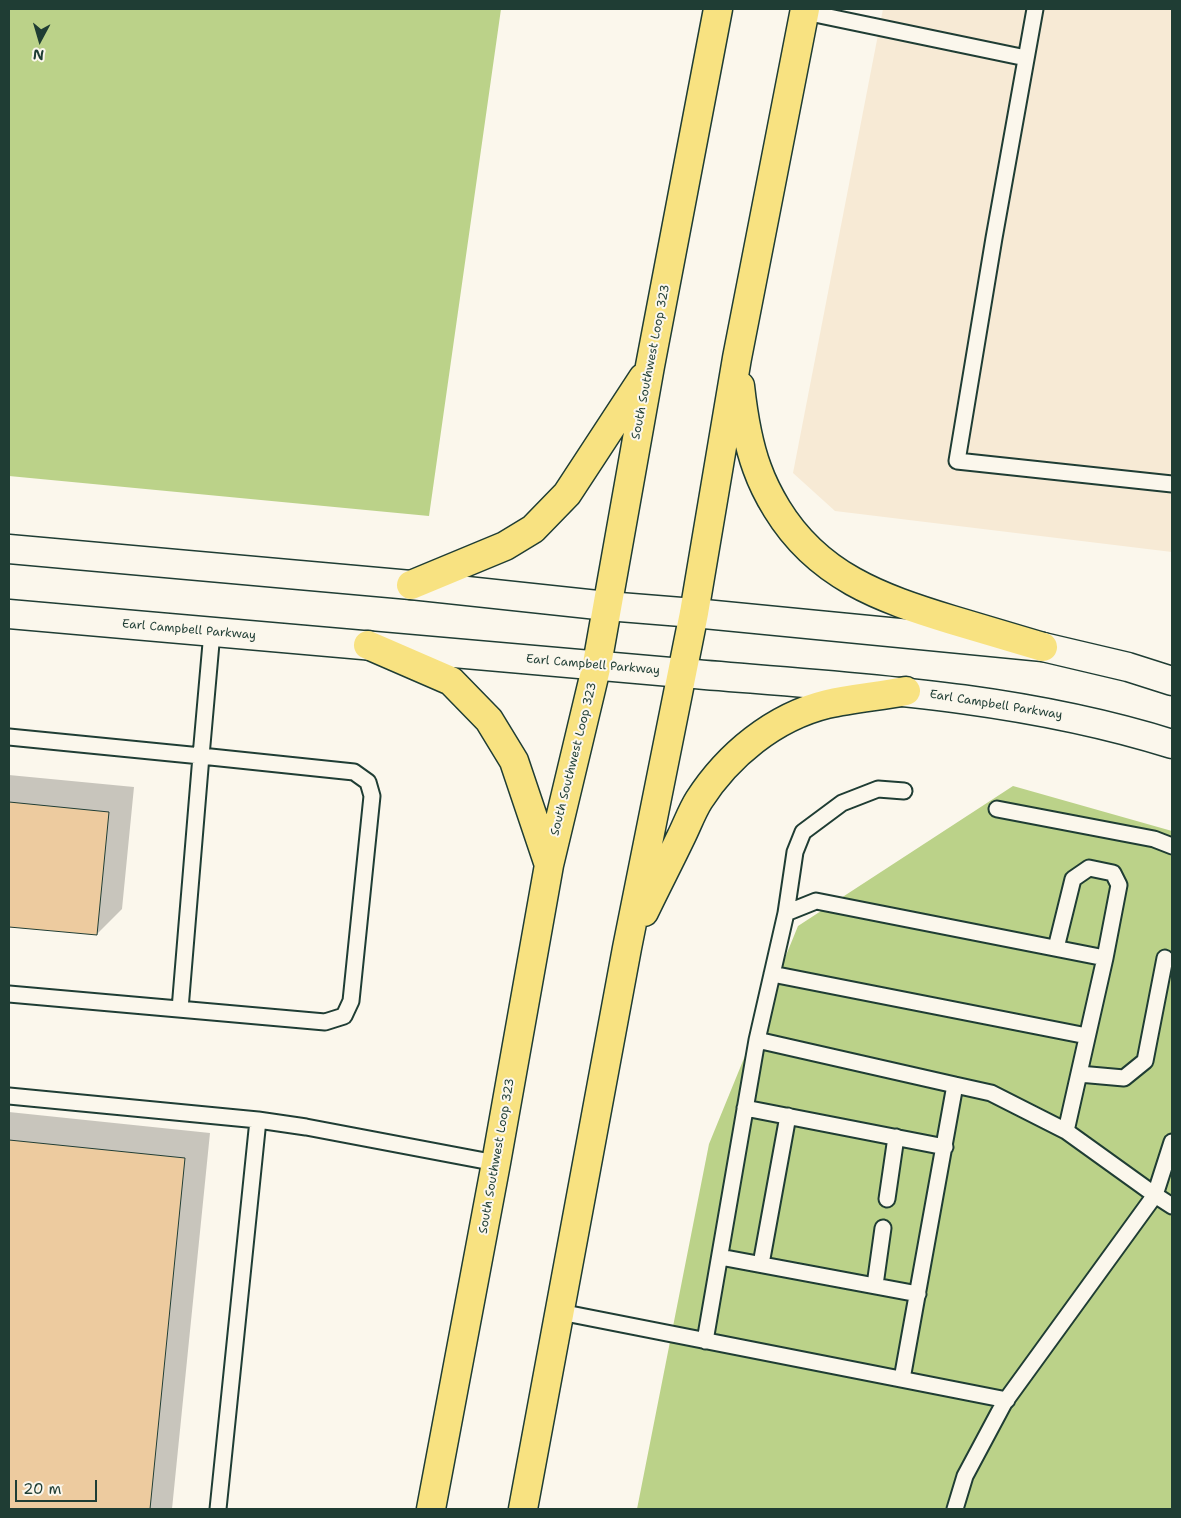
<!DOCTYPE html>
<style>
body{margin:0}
#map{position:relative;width:1181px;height:1518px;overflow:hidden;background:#fbf7ec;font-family:"Shantell Sans",sans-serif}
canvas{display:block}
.frame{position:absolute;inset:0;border:10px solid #1f3d34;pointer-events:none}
.north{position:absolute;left:15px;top:15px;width:50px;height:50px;-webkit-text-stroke:4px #fbf7ec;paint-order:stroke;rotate:186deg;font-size:14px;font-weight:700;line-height:20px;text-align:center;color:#1f3d34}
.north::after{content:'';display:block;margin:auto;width:18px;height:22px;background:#1f3d34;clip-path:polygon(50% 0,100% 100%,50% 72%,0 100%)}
.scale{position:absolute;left:15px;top:1480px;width:82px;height:22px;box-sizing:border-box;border:2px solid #1f3d34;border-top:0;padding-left:6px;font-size:15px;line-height:18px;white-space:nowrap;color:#1f3d34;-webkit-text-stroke:4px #fbf7ec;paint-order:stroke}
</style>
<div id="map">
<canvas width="1181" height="1518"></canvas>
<div class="frame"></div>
<div class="north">N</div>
<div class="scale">20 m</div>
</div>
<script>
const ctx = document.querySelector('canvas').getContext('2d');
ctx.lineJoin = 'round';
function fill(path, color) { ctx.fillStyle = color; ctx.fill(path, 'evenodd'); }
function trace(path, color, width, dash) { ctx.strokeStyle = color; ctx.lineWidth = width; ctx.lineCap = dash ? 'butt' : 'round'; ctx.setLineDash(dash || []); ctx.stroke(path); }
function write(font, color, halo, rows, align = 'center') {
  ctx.font = font + ' "Shantell Sans",sans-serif'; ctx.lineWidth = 4; ctx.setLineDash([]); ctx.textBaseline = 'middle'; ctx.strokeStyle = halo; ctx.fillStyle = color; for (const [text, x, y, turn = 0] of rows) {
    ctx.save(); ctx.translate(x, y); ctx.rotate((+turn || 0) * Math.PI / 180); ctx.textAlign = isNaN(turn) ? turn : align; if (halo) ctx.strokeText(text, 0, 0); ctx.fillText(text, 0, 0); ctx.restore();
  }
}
fill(new Path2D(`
 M883,9H1172V552L835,511L793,473Z`), '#f7ead5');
fill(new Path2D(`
 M9,9H501L429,516L9,476Z
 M1013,786L1172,831V1509H637L709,1144L798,926Z`), '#bbd289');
fill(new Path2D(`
 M9,775L134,787L122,909L97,934L9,925Z
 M9,1112L210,1133L172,1509H9Z`), '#0003');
const building = new Path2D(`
 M9,802L109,812L97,935L9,927Z
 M9,1140L185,1158L150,1509H9Z`);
fill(building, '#edcb9f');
trace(building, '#1f3d34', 1);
const service = new Path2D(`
 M1035,9L994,238L957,461L1172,484
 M805,12L1026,58
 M9,737L201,756L212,632
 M997,809L1154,839L1172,846
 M786,913L795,852L803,832L842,803L878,789L904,791
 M1056,948L1073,879L1089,868L1113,873L1119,885L1105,958
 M772,974L1087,1036
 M9,994L325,1022L344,1016L351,1001L372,796L368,782L354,772L201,756L180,1009
 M1079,1074L1124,1078L1145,1061L1165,958
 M9,1096L258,1120L306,1127L496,1163
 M745,1108L945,1147
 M1172,1142L1155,1195L1172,1206
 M887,1199L896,1137
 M720,1257L918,1294
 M761,1264L788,1116
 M875,1285L883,1228
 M560,1312L1007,1400
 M705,1341L757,1040
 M902,1379L955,1085L757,1040L786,913L816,901L1105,958L1066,1131
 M218,1509L258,1120
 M955,1509L965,1476L1004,1403L1155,1195L1066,1131L991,1093L955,1085`);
const tertiary = new Path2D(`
 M694,613L1043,647L1128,667L1172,681
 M682,673C847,687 1013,694 1172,744`);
const secondary = new Path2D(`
 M9,549L411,585L607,606L694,613
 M9,614L682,673`);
const trunk = new Path2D(`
 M740,386C743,413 747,441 757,468C762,482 769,496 777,509C818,576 880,598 952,620C982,629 1013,638 1043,647
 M411,585L505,546L533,529L567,494L643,378
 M368,645L451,681L489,720L514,761L549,865
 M644,912C656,887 669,862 681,837C687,825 692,811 699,800C728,755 774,717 827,704C853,698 880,696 906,691
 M431,1509L496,1163L549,865L597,664L650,366L718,9
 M523,1509L627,948L694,613L737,358L805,9`);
trace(service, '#1f3d34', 19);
trace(tertiary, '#1f3d34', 31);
trace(secondary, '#1f3d34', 31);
trace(trunk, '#1f3d34', 31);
trace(service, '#fbf7ec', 15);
trace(tertiary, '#fbf7ec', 28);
trace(secondary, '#fbf7ec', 28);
trace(trunk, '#f8e281', 28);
write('12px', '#1f3d34', '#fbf7ec', [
 ["South Southwest Loop 323",651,362,-79],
 ["Earl Campbell Parkway",189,630,5],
 ["Earl Campbell Parkway",593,665,5],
 ["Earl Campbell Parkway",996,705,9],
 ["South Southwest Loop 323",574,759,-76],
 ["South Southwest Loop 323",497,1156,-80]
]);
</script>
